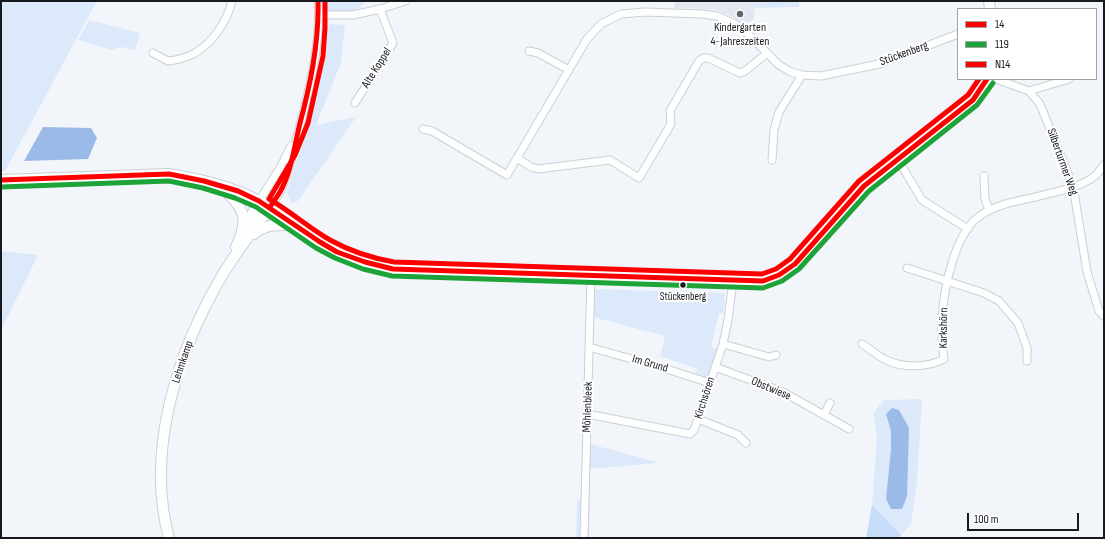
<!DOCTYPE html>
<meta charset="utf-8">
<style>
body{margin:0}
#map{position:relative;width:1105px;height:539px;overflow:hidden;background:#f2f6fa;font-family:"Sofia Sans Condensed",sans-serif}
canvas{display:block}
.frame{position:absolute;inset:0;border:2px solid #16191d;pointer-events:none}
.legend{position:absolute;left:957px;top:8px;width:140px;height:72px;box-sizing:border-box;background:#fff;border:1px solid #a2a3a5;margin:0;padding:5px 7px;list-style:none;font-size:12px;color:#16191d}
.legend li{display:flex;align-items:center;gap:8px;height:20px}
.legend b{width:20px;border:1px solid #a2a3a5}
.scale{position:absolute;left:967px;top:513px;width:112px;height:18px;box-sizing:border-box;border:2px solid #16191d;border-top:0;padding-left:5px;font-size:12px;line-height:14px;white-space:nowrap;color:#16191d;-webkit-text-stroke:3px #fff;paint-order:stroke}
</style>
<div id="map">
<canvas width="1105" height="539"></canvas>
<div class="frame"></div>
<ul class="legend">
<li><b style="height:5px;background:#f00"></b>14</li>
<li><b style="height:5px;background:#1ea339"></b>119</li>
<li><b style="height:5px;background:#f00"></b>N14</li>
</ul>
<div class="scale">100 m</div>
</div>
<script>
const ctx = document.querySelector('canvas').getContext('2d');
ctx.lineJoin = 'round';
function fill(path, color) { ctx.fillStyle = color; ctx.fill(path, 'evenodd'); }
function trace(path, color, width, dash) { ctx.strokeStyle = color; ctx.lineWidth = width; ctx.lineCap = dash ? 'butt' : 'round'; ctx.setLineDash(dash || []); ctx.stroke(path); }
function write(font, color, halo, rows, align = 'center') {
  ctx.font = font + ' "Sofia Sans Condensed",sans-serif'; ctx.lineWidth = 4; ctx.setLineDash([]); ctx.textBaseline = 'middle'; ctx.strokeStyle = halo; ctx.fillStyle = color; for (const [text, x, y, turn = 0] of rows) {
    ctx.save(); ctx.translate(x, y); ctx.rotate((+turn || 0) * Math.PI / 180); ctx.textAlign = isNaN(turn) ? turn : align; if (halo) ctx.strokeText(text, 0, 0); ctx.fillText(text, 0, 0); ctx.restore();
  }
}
fill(new Path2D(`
 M675,1H755L754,19L745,25L732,17L719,11L708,9L674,8Z`), '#e1e8f2');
fill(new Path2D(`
 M1,1H97L5,171H1Z
 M322,1H365L353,15H322Z
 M755,1H799V7L755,8Z
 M89,20L140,33L135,50L121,47L111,50L78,40Z
 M330,24L345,25L341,63L316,125L356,117L298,201L291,203L287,192L312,112L317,91L326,30Z
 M1,251L38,255L1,330Z
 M595,289L725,293L724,313H719L711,347L717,349L709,374C705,379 701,378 696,375L697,369L660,356L665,336L593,317Z
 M922,399L917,483L911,524L901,535L872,505L877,437L873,413L884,400Z
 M590,444L660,463L589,469Z
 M586,492L590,500L589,538H576L577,501Z`), '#dce9fb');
fill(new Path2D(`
 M872,505L901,535L900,538H866Z`), '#c7dcf9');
fill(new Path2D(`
 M43,127L91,128L97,138L88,159L24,161Z
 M892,408L899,410L909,428L907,496L902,509H891L886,499L891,450V431L886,414Z`), '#9bbae7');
const street = new Path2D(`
 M319,15H353L380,9L406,1
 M529,51L538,53L569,70
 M153,53L168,61C177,60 186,58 195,53C213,42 227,22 232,1
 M996,79L1029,91L1040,104L1073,186L1087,272L1099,311L1104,316
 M1029,91L1069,79
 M355,103L393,43L380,9
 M423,129L432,131L507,175L587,39L601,24L621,14L645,12L702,14L717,16L735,24L748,34L779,65L791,72L802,75L821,76L879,64L958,34
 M517,158L531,167L538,169L610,160L639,178L671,124L670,111L699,61L703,58H708L740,73L745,71L766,54
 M772,160L774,130L779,112L802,75
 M903,168L922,200L968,229
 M984,176L985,199L989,210
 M259,201L280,168L291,146
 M270,207C273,202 277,197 280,192C289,174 293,153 298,133C309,90 321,46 318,1
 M907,268L984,293L999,301L1018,323L1027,348V361
 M723,344L769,357L776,355
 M862,344C870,349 878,356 886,360C903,368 927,368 944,359C942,345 941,331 942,317C944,289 954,237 977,218C993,205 1016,201 1036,197C1054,192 1083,187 1096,175C1099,172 1101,168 1104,165
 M589,347L660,367L710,383
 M715,367L783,392L849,429
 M587,414L690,434L694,430L698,419L723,344L728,320L733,281
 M824,415L830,403
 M698,419L738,435L746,443
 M584,538L591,275`);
const secondary = new Path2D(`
 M989,1L990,9
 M1,180L169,174C201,179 231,186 259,201C281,213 299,229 320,242C343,256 367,265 393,269L763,281L779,275L795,264L830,223L864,186L973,100L987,79
 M221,186C243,209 251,216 236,247
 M245,229L259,201
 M254,234C266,223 281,225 297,225
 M169,538C145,450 178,350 223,274C237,251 254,229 270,207`);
trace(street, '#ccd0d4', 9);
trace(secondary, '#ccd0d4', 12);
trace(street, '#fdfefe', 7);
trace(secondary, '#fdfefe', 10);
trace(new Path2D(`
 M1,180L169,174L204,181L238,191L259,201L320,242L337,252L365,262L393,269L763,281L779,275L795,264L864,186L973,100L987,79
 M270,207C273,202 277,197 280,192C291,172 294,149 299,127C310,86 319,44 318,1`), '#f00', 5);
trace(new Path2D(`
 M1,187L169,181L203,188L235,198L256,207L316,248L335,258L363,269L392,276L763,288L782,281L799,269L869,191L977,105L993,83`), '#1ea339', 5);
trace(new Path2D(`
 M325,1V28L323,56L308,123L295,155L269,199C290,211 309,228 330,240C350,251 371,258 394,262L762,274L776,269L790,259L859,181L968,95L979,79`), '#f00', 5);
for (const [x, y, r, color] of [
 [740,14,4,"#63666a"],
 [683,285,3.5,"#16191d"]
]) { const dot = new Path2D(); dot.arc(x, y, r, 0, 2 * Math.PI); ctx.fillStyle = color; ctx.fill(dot); trace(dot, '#fff', 1.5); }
write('11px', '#16191d', '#fff', [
 ["Stückenberg",683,297]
]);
write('12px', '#16191d', '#fff', [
 ["Kindergarten",740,28],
 ["4-Jahreszeiten",740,42]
]);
write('12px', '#16191d', '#fff', [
 ["Stückenberg",904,54,-20],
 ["Alte Koppel",377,68,-58],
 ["Silberturmer Weg",1062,162,70],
 ["Karkshörn",944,328,-89],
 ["Lehmkamp",183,362,-71],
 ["Im Grund",650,364,16],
 ["Obstwiese",771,389,23],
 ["Kirchsören",705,398,-72],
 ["Möhlenbleek",588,407,-88]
]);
</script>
